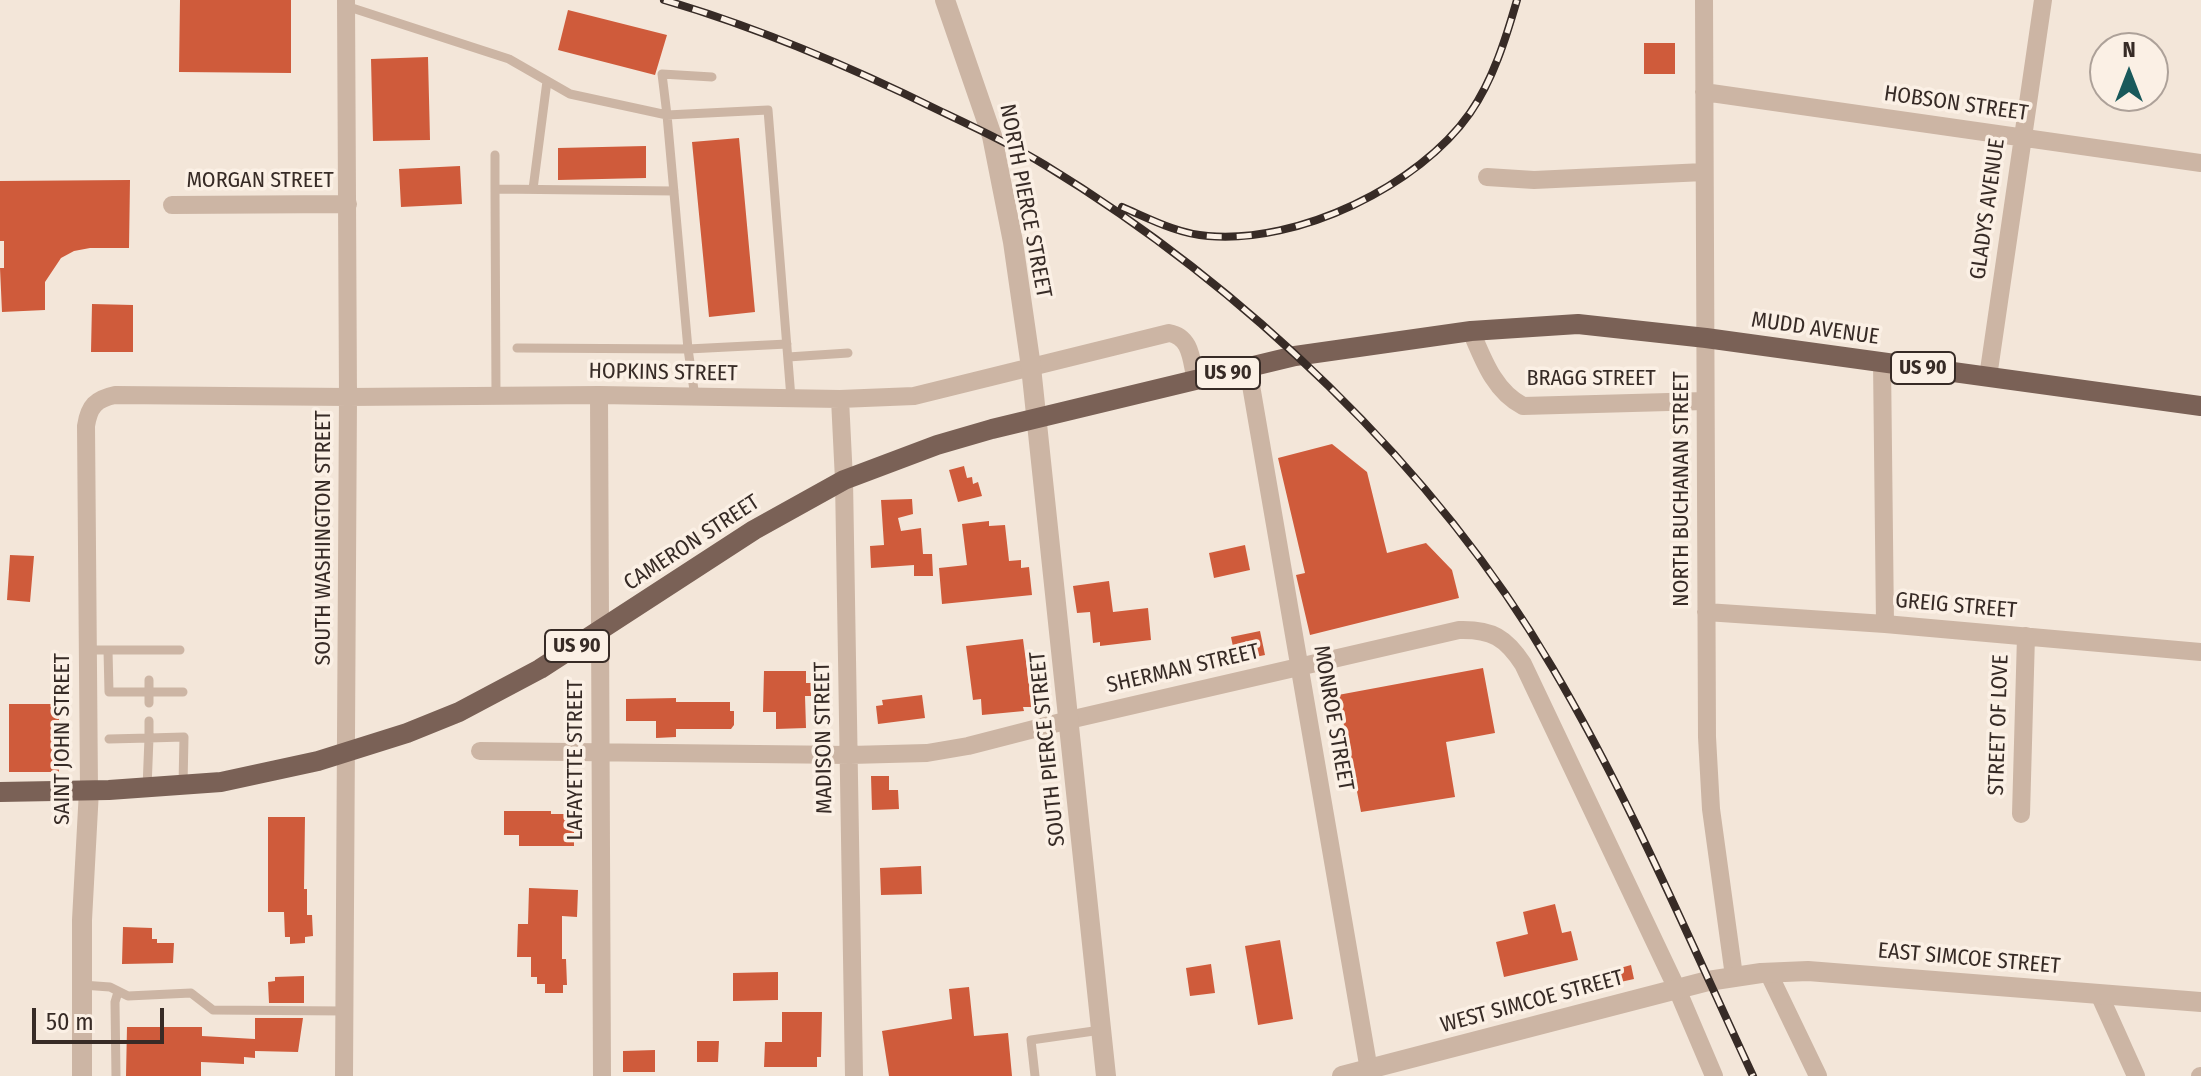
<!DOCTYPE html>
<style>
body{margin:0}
#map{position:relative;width:2201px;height:1076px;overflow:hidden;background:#f3e6d9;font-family:"Fira Sans Condensed",sans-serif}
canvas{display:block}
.north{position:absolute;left:2089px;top:32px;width:80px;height:80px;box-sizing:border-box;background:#fbf0e5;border:2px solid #ada199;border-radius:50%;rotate:0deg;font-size:22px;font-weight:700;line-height:32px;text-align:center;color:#372b26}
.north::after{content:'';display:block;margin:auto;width:28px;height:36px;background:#19595b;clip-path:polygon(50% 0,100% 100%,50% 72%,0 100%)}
.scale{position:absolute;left:32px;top:1008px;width:132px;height:36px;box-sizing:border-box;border:4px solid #372b26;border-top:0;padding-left:10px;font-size:24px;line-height:28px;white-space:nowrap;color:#372b26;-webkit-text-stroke:6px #fbf0e5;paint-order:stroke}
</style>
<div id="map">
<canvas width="2201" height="1076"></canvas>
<div class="north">N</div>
<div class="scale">50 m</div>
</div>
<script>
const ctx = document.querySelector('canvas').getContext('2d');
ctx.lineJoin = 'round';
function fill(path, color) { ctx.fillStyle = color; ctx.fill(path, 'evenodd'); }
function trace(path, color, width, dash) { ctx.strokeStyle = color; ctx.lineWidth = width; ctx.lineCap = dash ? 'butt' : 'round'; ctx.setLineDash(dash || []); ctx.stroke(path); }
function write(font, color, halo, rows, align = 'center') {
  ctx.font = font + ' "Fira Sans Condensed",sans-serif'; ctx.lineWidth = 7; ctx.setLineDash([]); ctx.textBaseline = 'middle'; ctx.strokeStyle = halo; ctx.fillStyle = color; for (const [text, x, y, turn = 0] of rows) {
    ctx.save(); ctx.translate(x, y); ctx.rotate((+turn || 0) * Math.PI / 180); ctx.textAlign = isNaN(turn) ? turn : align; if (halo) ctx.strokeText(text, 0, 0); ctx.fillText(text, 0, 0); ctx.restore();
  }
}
fill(new Path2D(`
 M180,0H291V73L179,72Z
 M568,10L667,35L655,75L558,50Z
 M1644,43H1675V74H1644Z
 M428,57L430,140L373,141L371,59Z
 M739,138L755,312L709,317L692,142Z
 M646,146V178L558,180V148Z
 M460,166L462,204L401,207L399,169Z
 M130,180L129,248H90L74,251L61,258L45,282V310L2,312L0,268H4V241H0V181Z
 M92,304L133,305V352H91Z
 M1332,444L1367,472L1387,553L1426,543L1452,570L1459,598L1310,635L1296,575L1305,573L1278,458Z
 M964,466L967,478L972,477L973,484L978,482L982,496L958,502L949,470Z
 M912,499L913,514L898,518L901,531L921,528L923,554H932L933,576H914V565L871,568L870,546L884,545L881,500Z
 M989,521V526L1005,525L1009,561L1021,560V568L1029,567L1032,595L942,604L939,568L967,565L962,524Z
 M1245,545L1250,570L1214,578L1209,553Z
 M10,555L34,556L30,602L7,600Z
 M1109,581L1113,612L1148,608L1151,640L1100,646V642L1093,643L1090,612L1077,613L1073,586Z
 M1260,631L1265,655L1236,661L1231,637Z
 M1023,639L1032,707H1023L1024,711L982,715L981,699L973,700L966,646Z
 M1483,668L1495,733L1446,742L1455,797L1361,812L1338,695Z
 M764,671H806V683H811V696H805L806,728L776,729V712H763Z
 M922,695L925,718L878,724L876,706L883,705L882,700Z
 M676,698V702H730V711H734V725L731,729H676V737L656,738V721H626V699Z
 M9,704H59V772H9Z
 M871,776H889V790H898L899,809L872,810Z
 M504,811H551V814H566V822H574V846H519V835H504Z
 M268,817H305L304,889H307V915H312L313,936L305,937V943L290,944V937H285L284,912H268Z
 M921,866L922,894L881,895L880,868Z
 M529,888L578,890L577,917L562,916V959H566L567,985H563V993H545V984H537V977H531V957H517L518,924H528Z
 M1555,904L1562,933L1571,931L1578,960L1504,977L1496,942L1528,934L1523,912Z
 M123,927L152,928V939H157V943H174L173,963L122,964Z
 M1280,940L1293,1019L1258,1025L1245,946Z
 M1211,964L1215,993L1190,996L1186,968Z
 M1631,965L1634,979L1616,983L1613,970Z
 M778,972V1000L733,1001V973Z
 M304,976V1003H269L268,982L275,981V977Z
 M969,987L974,1036L1008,1033L1012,1076H889L882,1031L952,1019L949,989Z
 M782,1012H822L821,1057H817V1067H764L765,1042H782Z
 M255,1018H303L298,1052L255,1051V1058L244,1057V1064L201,1062V1076H126L127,1027H202V1036L255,1039Z
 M697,1041H719L718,1062H697Z
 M655,1050V1072H623V1051Z`), '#cf5b3b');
trace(new Path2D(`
 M346,6L509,59L570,94L667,115L662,74L712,77
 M495,155V189
 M533,189L547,81
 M787,344L688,349L667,115L768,110C776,206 784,302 791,398
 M517,348L688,349L695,397
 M788,357L848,353
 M496,396L495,189L674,191
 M88,650H180
 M108,650L109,692H183
 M149,703V680
 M109,739L149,738V721
 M147,788L149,738L184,737L183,785
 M82,985L110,987L128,996L191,993L213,1010L344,1011
 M116,1076L115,1002L118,992
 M1035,1076L1031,1040L1101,1030`), '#ccb5a4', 9);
trace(new Path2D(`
 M1704,0L1707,737L1711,809L1734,976
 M1704,92L2201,163
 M1487,177L1534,180L1704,172
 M172,205L348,204
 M1471,331C1483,359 1494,391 1523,406L1705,401
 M1882,362L1885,624
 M1248,368L1370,1076
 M1988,377L2043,0
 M599,395L602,1076
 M840,399L844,480L854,1076
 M1706,612L1885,624L2201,652
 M480,751L850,755L927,753L968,746L1069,720L1459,630C1492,629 1506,638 1523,664L1677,989L1714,1076
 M89,790L86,426C89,406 96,399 115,395L348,397L599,395L840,399L914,396L1169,333C1192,337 1191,361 1196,380
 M2021,814L2026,636
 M1768,972L1818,1076
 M2099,994L2136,1076
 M344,1076L348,397L346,0
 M2200,1076H2201`), '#ccb5a4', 18);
trace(new Path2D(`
 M945,0L992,136L1013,242L1031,367L1106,1076
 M82,1076V920L89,790
 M1342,1076L1708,981L1761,973L1808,971L2201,1002`), '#ccb5a4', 20);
trace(new Path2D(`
 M0,792L109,790L221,782L318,761L407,733L459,712L540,669L754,530L844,480L937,445L992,429L1295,356L1471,331L1578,324L1706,338L2201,406`), '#7a6156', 20);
const rail = new Path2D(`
 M664,0C759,28 849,66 938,110C974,127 1011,144 1045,165C1242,285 1435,467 1552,667C1629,797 1689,939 1753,1076
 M1122,207C1150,219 1178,234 1208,236C1298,244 1419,186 1470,113C1493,80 1506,38 1517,0`);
trace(rail, '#372b26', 8);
trace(rail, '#fbf0e5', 5, [15]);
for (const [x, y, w] of [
 [1923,368,64],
 [1228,373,64],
 [577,646,64]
]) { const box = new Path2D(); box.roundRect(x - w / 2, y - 16, w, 32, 6); ctx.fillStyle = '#fbf0e5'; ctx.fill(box); trace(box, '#372b26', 2); }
write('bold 20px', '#372b26', null, [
 ["US 90",1923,368],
 ["US 90",1228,373],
 ["US 90",577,646]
]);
write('22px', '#372b26', '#fbf0e5', [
 ["HOBSON STREET",1956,104,8],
 ["MORGAN STREET",260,181],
 ["NORTH PIERCE STREET",1025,201,79],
 ["GLADYS AVENUE",1988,209,-82],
 ["MUDD AVENUE",1815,329,8],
 ["HOPKINS STREET",663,373,1],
 ["BRAGG STREET",1591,379],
 ["NORTH BUCHANAN STREET",1682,489,-90],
 ["SOUTH WASHINGTON STREET",324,538,-90],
 ["CAMERON STREET",692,543,-33],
 ["GREIG STREET",1956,606,5],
 ["SHERMAN STREET",1183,669,-13],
 ["MONROE STREET",1333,718,80],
 ["STREET OF LOVE",1999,725,-88],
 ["MADISON STREET",824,738,-91],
 ["SAINT JOHN STREET",63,739,-90],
 ["SOUTH PIERCE STREET",1048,749,-96],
 ["LAFAYETTE STREET",576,760,-90],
 ["EAST SIMCOE STREET",1969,959,5],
 ["WEST SIMCOE STREET",1532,1002,-15]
]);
</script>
